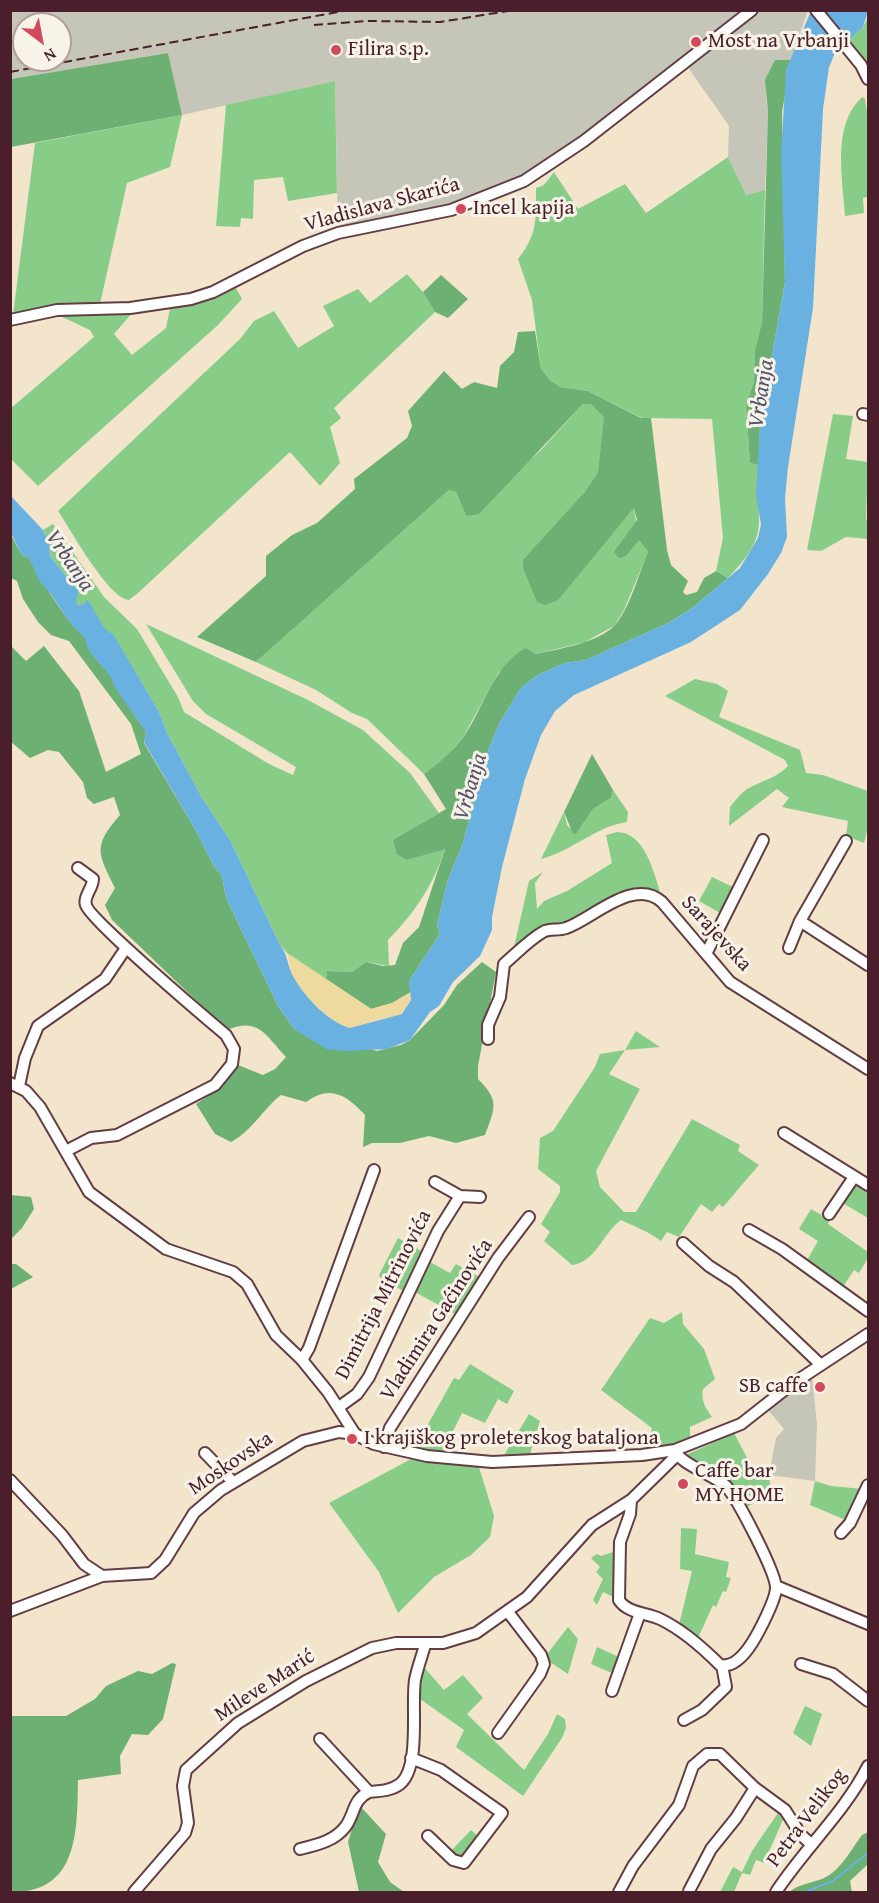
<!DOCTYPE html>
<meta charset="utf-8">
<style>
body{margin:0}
#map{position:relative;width:879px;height:1903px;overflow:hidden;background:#f2e5cc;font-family:"Gentium Book Plus",serif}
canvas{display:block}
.frame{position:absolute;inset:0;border:12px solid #4a1f2b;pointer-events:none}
.north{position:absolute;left:12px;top:12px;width:60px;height:60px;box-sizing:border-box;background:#f7f3e8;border:2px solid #b29e9c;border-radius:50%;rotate:148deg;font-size:16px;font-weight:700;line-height:24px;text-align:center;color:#4a1f2b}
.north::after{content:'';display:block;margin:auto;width:21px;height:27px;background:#d1495b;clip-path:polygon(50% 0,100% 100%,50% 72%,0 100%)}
</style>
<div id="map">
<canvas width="879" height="1903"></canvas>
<div class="frame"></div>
<div class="north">N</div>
</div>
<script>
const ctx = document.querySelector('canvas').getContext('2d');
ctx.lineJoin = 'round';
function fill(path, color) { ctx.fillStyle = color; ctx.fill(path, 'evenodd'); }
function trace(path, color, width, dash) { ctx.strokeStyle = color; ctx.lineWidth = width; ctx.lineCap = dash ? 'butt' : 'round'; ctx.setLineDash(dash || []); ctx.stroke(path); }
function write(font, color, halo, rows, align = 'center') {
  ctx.font = font + ' "Gentium Book Plus",serif'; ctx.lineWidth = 6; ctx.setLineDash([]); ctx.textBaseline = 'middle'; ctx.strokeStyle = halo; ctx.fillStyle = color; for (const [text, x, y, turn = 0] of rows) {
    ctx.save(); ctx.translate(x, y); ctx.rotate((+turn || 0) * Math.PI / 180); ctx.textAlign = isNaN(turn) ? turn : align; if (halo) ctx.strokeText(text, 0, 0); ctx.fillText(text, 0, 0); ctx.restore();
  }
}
fill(new Path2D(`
 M808,10L791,60H775L766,95L768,111L765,190L746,195L728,157L729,126L687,66L760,11Z
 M11,11H752L540,172L485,196L338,233L335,81L182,115L168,53L11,79ZM24,24H60V60H24Z
 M812,1376L817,1425L815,1481L769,1475L776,1438L784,1429L768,1410Z`), '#c5c5b8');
fill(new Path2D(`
 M868,17V67L848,40L863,27Z
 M335,81L337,193L288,201L283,177L254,180L253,219L241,218L240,227L216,226L226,105Z
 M862,97L865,99L868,119V197L863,198L864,213L845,216C843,179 831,126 862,97Z
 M182,115L170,167L127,183L100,304H62L13,315L35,143Z
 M728,157L746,195L765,190L762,322L755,350L754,382L746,405L750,463L759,465C754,523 774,531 728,578L716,571L723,538L712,419L642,418L588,391L560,387L550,380L541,369L532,300L518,259C538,234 536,218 536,188L544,185L554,172L578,209L625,184L646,213Z
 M407,274L423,292L435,312L334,408L341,418L330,427L340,463L320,486L290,452L138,593L129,600C108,598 71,530 58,511L240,339L254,321L274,311L298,348L334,326L323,306L358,289L370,303Z
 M236,288L242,299L218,325L38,486L11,459L10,409L94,337L90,330L60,316L133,312L114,334L132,355L166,328L170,308Z
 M583,404H591L605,417L598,472L584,493L557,600L634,508L639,540L648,552L624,610L614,626L585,642L536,654L499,672L462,739L441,763L424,774L367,719L352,713L316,690L256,662L449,490L456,492L466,516L541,450Z
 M833,414L853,416L846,459L868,462L866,519L868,520V539L846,537L821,551L807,550Z
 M53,524L104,597L137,629L178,697L184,712L269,764L293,775L296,767L206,714L193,701L146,624L308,700L363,730L410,773L439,813L394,840L407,860L445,848C435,883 413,915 388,940L389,966L366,962L352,972L327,971L326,979L287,953L279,943L231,842L201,796L167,733L159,712L113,635L105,632C98,620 93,605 76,604V588L50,556L49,543L43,530Z
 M695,679L717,684L728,691L719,717L800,750L806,773L823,775L868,791V827L864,843L846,836L848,821L782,807L789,798L777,789L729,826L730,807C735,801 740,794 747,789C761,781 777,778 788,766L785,760L665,696Z
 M613,790L628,812L627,822C597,826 572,851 541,859L564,812L567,825L576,834L593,809L611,798Z
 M617,832C645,832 654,873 661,895L650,891L599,903L571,921L542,927L514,947L529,881L543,872L535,883L537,909L544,901L567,891L612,863L606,835Z
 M712,877L735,888L722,914L699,901Z
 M636,1031L660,1047L625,1050L609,1074L640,1089L596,1171L600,1187L624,1212H636L692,1119L740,1145L738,1151L759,1165L723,1207L719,1204L712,1212L701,1204L679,1237L667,1232L661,1241C648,1231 635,1227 621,1220C602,1234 596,1262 572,1265L544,1241L550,1232L541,1224L560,1192V1186L538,1169L540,1138L553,1131L595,1067L600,1054L625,1050Z
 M856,1183L868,1190V1218L841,1202Z
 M811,1209L830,1220L828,1224L868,1252V1258L859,1273L854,1270L841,1290L806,1262L818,1241L799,1229Z
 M398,1238L425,1253L406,1292L381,1280L379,1275Z
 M428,1261L450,1273L456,1264L481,1278L457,1315L413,1291Z
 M682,1312L683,1324L704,1349L715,1379L703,1389C701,1401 705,1407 712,1417L690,1427V1438L665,1448L649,1437L652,1428L601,1390L650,1318L664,1323Z
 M470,1364L514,1391L507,1404L498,1399L485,1423L462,1413L443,1451L414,1449L454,1378L459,1380Z
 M529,1414L540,1421L530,1454L503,1457Z
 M734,1433L756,1475H769L771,1495L746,1507L735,1490L686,1455Z
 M411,1459L479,1467L494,1516L490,1537L471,1555L434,1577L398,1613L379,1572L329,1503Z
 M815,1481L831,1486L863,1489L848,1521L810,1505Z
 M681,1528L697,1529L695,1554L729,1562L726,1577L731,1578L726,1592L723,1591L716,1607L713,1605L698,1638L679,1625L692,1571L680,1569Z
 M613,1552L615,1598L603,1592L597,1605L593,1600L603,1579L596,1572L600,1567L591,1558L597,1554L601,1556Z
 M568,1627L578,1639L568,1674L547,1660L548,1653Z
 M597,1647L621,1658L614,1674L591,1664Z
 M423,1666L444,1690L463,1675L483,1698L467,1714L524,1770L548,1734L557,1714L565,1719L566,1728L562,1738L523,1796L456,1747L464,1730L420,1699Z
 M805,1706L822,1714L811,1746L793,1733Z
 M780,1810L785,1815L764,1863L756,1860L750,1875L742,1873L734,1892H720L733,1867L742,1872L752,1851Z
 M471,1830L479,1837L466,1858L460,1859L450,1852Z`), '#87cd88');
fill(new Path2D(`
 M168,53L182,115L11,147V79Z
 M775,60H791L786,70L787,84L782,112L785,282L760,424L759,465L750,463L746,405L754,382L755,350L762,322L768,111L765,80Z
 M441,275L468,299L448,318L435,312L423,292Z
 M535,331L541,369L550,380L560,387L588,391L641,418H651L667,550L671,565L688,581L683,592L686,595L697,592L704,578L716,571L728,578L691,609L668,623L586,660L565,663L538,675L521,688L500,722L489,748L462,846L448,879L437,926L440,934L409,981L411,992L392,1003L371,1009L326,979L327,971L352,972L366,962L383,966L395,965L403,943L419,927L445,849L407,860L397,854L393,840L446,809L424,774C438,764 451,753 462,739C484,709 491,669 525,648L536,654C558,649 598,643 615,625C631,606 638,575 648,552L639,540L626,556L619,558L614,552L637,520L634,508L558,600L545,605L537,602L523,568V560L584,493L598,472L604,417L591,404H583L479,514L466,516L456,492L449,490L256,662L197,637L266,576V556L292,535L317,523L355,489L354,479L407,438L412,426L408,411L444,371L462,389L474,382L497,388L500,366L514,352L518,332Z
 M10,533L22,555L29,558C41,580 54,600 69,621C74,628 80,632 86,638C87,658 111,668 115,686L146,732L144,743L195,829L214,866L222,876L226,898L278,1006L294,1029L377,1051L401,1045L410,1040L444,1005L457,985L482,962L496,972L478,1066V1079C500,1101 495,1108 485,1135L456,1143L429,1136L400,1143H372L363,1147L365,1115C347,1095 330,1084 306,1102L281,1095C263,1109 252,1131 231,1142L215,1134L196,1104L222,1087L238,1065L263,1075L275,1069L286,1057C265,1035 259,1017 227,1030L112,920L105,905L115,888C98,853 92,847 120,815L114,797L94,804L87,798L83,782L59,752L48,750L30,758L11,742V646L26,661L44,646L79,691L106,772L141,754L131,724L69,641L51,635L38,622L23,599L17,581L11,578Z
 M592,754L613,790L611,798L593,809L576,834H573L564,812Z
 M11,1195L31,1197L34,1209L22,1228L11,1239Z
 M11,1264H16L33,1277L11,1289Z
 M172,1663L176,1664L163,1719L148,1735L132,1734L120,1756L121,1774L78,1780C77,1830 79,1893 11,1892V1716H66L95,1699L106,1686L138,1671L152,1674Z
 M359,1805L386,1834L378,1862L390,1882L404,1892H359L348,1842Z
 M868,1832V1864L850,1881L852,1892H789C800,1884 807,1884 819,1880C839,1874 850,1851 862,1835Z`), '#6db074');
fill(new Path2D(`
 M287,953L371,1009L392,1003L411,992L410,1005C401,1018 390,1016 377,1020C368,1022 361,1029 350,1028C333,1026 300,992 293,976C290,969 289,960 287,953Z`), '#eeda9e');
fill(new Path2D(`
 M811,11H868L863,27L835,53L829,67L823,109L813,308L788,467L785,498L787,537L781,553L768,574L740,610L691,642L574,695L555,711L541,735L525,779L502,867L492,917V930L480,956L453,982L439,1006L430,1012L410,1040L387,1049L345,1051L326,1049L294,1029L278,1006L226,898L222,876L214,866L195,829L144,742L146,732L114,686C111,668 87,658 85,638L70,623L51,594L40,582L29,558L22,555L11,533L10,495L43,530L49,543L50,556L78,591L76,604L83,605L87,600C98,612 101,630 113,634L159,712L167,733L201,796L231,842L279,943C288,954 287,966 294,978C305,997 328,1022 350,1028L402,1014L411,1000L409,981L440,934L437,926L448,879L462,846L489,748L500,722L521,688L538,675L565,663L586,660L668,623L691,609L740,568L758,538L761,524L756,495L760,424L785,282L781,155L786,70Z`), '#69b1e0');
trace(new Path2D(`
 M805,1892L833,1881L868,1853`), '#69b1e0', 2);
const minor = new Path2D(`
 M816,10L861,65L868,79
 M10,320L57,310L130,308L191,299L213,292L303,246L338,233L451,210L524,181L584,141L752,10
 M863,414L868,415
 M846,841L800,921L868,965
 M789,948L800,921
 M706,954L763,840
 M488,1039V1025L500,997L504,964C517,953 529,940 543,932C550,928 558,931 566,928C591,920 634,876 662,902L730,982L868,1069
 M10,1083L26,1091L40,1107L89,1192L166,1249L233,1272L247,1284L276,1335L302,1360L328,1392L355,1434L374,1444L427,1456L492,1462L642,1455L675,1450L741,1424L792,1384L868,1334
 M19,1086L25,1058L38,1026L105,979L126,948
 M784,1133L868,1185
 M66,1151L91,1138L117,1135L215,1085L232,1064L234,1049L226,1035C207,1019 89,919 86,905C83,897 93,888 93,879L78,868
 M435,1182L460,1196L480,1197
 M829,1214L854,1177
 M749,1230L782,1249L868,1311
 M683,1243L709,1266L734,1282L821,1365
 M302,1360L309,1348L374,1170
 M339,1407L357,1394L369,1377L438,1231L460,1196
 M384,1447L390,1428L498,1258L529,1217
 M205,1453L233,1482
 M10,1480L62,1535L84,1564L102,1576
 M631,1500L630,1514L620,1542L619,1600C627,1613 647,1613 660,1619C683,1630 703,1648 720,1665C734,1668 745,1654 752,1643C759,1632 775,1601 776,1589C777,1574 737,1498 726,1486C714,1475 678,1463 675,1450
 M841,1533L850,1523L868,1485
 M776,1586L868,1624
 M10,1611L102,1576L151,1573L165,1560L194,1513L221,1490L303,1441L339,1432L355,1434
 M801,1664L833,1674L868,1701
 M612,1691L640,1613
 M684,1720L702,1710L726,1687L722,1665
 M498,1733L540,1674L544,1664L541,1655L508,1612
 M320,1739L369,1792C379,1791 391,1791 400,1784C421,1767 411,1705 415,1680C417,1669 422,1656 425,1645
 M411,1758L441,1770L502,1813L464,1863L453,1860L428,1836
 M300,1849C317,1845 335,1841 346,1826C355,1813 353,1799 369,1792
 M689,1891L711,1849L736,1818L755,1788
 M134,1892L185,1833L188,1823L183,1786L186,1770L238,1723L306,1681L372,1648L396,1643H443L476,1633L527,1597L592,1525L631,1500L676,1456
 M619,1892L633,1866L679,1805L693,1766L707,1754H720L755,1788L785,1810L801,1835L811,1844
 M776,1892C805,1848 844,1813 868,1766`);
trace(minor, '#633d43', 14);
trace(minor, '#fff', 10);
trace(new Path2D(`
 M314,25L368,21L440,22L514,10
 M10,72L349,10`), '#4a1f2b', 2, [9, 4.5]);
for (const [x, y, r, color] of [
 [696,42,6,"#d1495b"],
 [336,50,6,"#d1495b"],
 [461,209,6,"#d1495b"],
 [820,1387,6,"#d1495b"],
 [352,1439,6,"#d1495b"],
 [683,1484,6,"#d1495b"]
]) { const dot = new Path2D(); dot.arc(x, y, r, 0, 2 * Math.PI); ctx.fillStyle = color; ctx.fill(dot); trace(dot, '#f7f3e8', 2); }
write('21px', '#4a1f2b', '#f7f3e8', [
 ["Most na Vrbanji",708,42],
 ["Filira s.p.",348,50],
 ["Incel kapija",473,209],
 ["SB caffe",808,1387,"right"],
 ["I krajiškog proleterskog bataljona",364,1439],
 ["Caffe bar",695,1472],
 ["MY HOME",695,1496]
], 'left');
write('21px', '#4a1f2b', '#f7f3e8', [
 ["Vladislava Skarića",382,205,-15],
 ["Sarajevska",716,934,48],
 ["Dimitrija Mitrinovića",384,1295,-63],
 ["Vladimira Gaćinovića",437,1320,-57],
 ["Moskovska",231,1464,-34],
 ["Mileve Marić",265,1686,-33],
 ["Petra Velikog",807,1818,-53]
]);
write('italic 22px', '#55526a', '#f7f3e8', [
 ["Vrbanja",762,394,-81],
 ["Vrbanja",69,561,56],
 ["Vrbanja",471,787,-73]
]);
</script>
